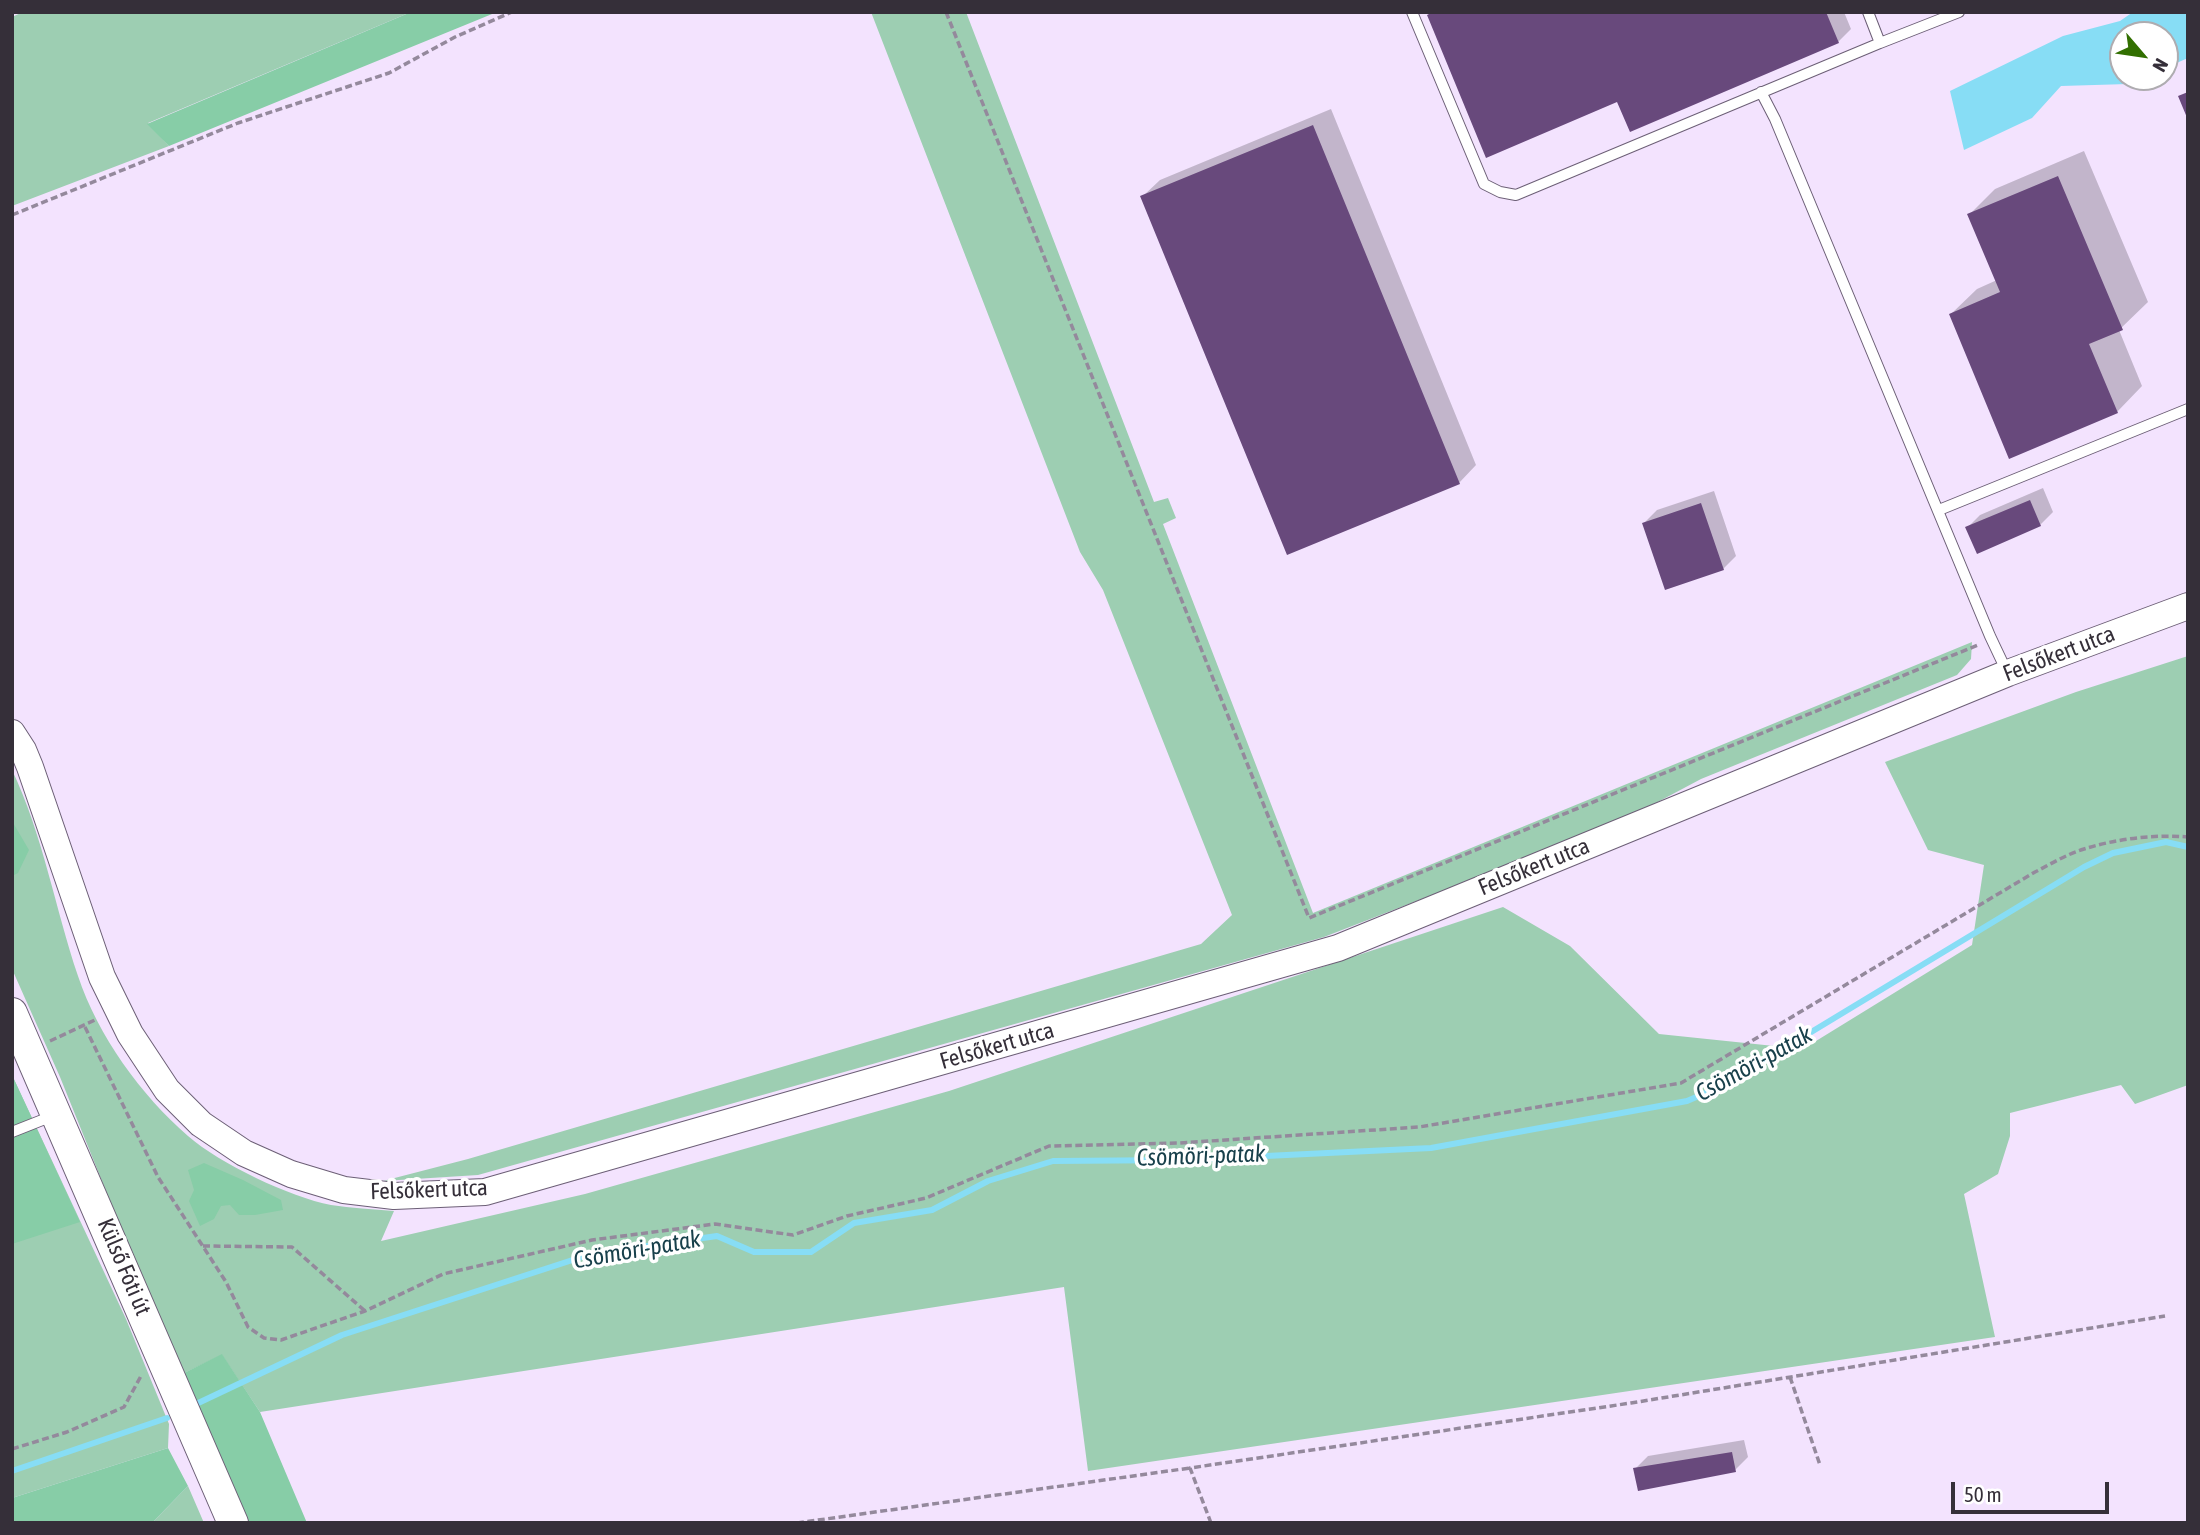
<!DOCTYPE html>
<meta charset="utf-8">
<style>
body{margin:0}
#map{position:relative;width:2200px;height:1535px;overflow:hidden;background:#f3e3fe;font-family:"Asap Condensed",sans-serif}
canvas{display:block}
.frame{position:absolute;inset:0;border:14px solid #352f39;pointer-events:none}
.north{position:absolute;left:2109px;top:21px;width:70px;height:70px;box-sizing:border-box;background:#fff;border:2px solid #aeacb0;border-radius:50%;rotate:119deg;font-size:19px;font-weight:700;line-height:28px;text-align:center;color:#352f39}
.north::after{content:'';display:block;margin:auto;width:24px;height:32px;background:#326f01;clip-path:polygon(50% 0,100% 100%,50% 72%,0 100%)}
.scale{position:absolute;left:1951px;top:1482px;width:158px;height:32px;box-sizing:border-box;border:4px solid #352f39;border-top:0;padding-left:9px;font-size:21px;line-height:24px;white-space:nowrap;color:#352f39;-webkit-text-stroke:5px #fff;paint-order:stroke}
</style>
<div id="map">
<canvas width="2200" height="1535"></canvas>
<div class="frame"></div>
<div class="north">N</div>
<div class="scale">50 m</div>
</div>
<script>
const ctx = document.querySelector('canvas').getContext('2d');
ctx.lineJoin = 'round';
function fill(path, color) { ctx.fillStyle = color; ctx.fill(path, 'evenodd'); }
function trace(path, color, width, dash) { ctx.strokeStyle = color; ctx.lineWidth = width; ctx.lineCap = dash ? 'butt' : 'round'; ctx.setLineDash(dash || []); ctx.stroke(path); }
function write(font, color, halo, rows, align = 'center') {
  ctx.font = font + ' "Asap Condensed",sans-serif'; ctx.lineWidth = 7; ctx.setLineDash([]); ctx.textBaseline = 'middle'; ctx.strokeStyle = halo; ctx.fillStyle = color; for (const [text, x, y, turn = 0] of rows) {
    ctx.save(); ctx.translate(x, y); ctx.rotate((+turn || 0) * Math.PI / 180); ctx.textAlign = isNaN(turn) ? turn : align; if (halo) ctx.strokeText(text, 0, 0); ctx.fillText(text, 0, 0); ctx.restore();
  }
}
fill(new Path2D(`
 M23,12H411L148,123L169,146L12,206V17Z
 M871,12H966L1154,502L1168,498L1176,518L1163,524L1313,913L1972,642L1971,659L1957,675L1701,779L1622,821L1324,937L478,1175L383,1181L468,1159L1201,944L1232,915L1103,590L1080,552Z
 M2188,656V1085L2135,1104L2121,1085L2010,1113V1136L1998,1174L1964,1194L1995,1337L1088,1471L1064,1287L260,1412L222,1355L180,1375L60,1077L12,969V770C43,835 55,908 78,976C98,1036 141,1095 188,1136C220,1164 290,1197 331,1205C351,1208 373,1209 394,1211L381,1241L585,1194L949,1091L1503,907L1570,946L1659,1034L1803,1049L1972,945L1984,865L1928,850L1885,762L2076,692Z
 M12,1075L126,1319L169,1424L168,1448L12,1498Z
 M188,1486L204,1523H152Z`), '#9dceb2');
fill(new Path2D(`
 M411,12H497L169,146L147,124Z
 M12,821L29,850L18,873L12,876Z
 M12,1075L80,1222L12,1244Z
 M204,1163L243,1180L281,1200L283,1210L255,1215H239L230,1205L221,1206L214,1219L200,1226L189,1201L194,1190L188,1170Z
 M222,1354L260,1412L307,1523H242L180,1375Z
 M168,1448L188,1486L152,1523H12V1498Z`), '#87cda7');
fill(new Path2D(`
 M2133,12H2188V58L2165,68V35H2123V77H2145L2128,84L2061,86L2032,118L1964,150L1950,91L2063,36L2120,21Z`), '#87ddf5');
fill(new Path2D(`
 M1432,12H1844L1851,29L1838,42L1618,100L1429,15Z
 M1331,109L1476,465L1459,483L1142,197L1160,180Z
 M2084,151L2148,302L2119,330L2142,386L2117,412L1951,314L1977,289L1997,280L1969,215L1995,189Z
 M2043,488L2053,512L2040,525L1967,528L1980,515Z
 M1714,491L1736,556L1723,569L1644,523L1657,510Z
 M1744,1440L1748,1457L1735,1470L1635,1469L1648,1456Z`), '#0003');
trace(new Path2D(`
 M194,1405L342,1335L591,1254L717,1236L754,1252H811L854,1223L932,1210L988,1181L1053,1161L1183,1160L1431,1148L1687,1101L1722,1086L2084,867L2113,853L2166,842L2188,847
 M12,1471L167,1418`), '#87ddf5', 6);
fill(new Path2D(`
 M1433,12H1826L1839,43L1630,132L1617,102L1486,158L1427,15Z
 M2188,92V120L2178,96Z
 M1313,125L1460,484L1287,555L1140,196Z
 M2058,176L2123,330L2089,344L2118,413L2009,459L1949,314L2000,292L1967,214Z
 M2030,500L2041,526L1977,554L1965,527Z
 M1701,503L1724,570L1665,590L1642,523Z
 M1732,1452L1736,1472L1638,1491L1633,1468Z`), '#68497c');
const service = new Path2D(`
 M1412,12L1484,184L1500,192L1516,195L1880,43L1868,12
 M1880,43L1959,12
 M1761,92L1775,119L1990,636L2007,672
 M1939,510L2188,409
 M12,1132L55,1115`);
const tertiary = new Path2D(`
 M12,733L23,750L30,767L102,977L130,1034L167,1090L201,1124L244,1153L291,1174L344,1190L394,1196L485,1192L1338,948L2008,673L2188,606`);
const secondary = new Path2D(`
 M12,1013L233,1523`);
trace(service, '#6c5f76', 12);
trace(tertiary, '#6c5f76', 28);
trace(secondary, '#6c5f76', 32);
trace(new Path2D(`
 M946,12L1309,918L1978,645
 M12,215L238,123L389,73L455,37L512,12
 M85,1027L158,1177L226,1282L248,1327L264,1338L281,1340L365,1311L443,1274L592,1240L715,1224L793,1235L847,1216L926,1198L1049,1146L1180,1143L1419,1127L1681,1083L2035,872C2051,864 2067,854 2084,849C2116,839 2154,834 2188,837
 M50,1041L97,1019
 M203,1246L292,1247L365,1311
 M1790,1377L1820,1465
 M12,1449L67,1432L124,1407L141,1376
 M797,1523L1190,1468
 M1211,1523L1190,1468L1631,1403L2165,1316`), '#94899c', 3.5, [7, 3.5]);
trace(service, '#fff', 10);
trace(tertiary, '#fff', 26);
trace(secondary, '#fff', 30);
write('23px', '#352f39', '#fff', [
 ["Felsőkert utca",2059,654,-21],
 ["Felsőkert utca",1534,867,-22],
 ["Felsőkert utca",997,1046,-16],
 ["Felsőkert utca",429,1190,-2],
 ["Külső Fóti út",124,1267,67]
]);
write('italic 24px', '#18404b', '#fff', [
 ["Csömöri-patak",1754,1064,-29],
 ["Csömöri-patak",1201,1156,-2],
 ["Csömöri-patak",637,1250,-10]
]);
</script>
